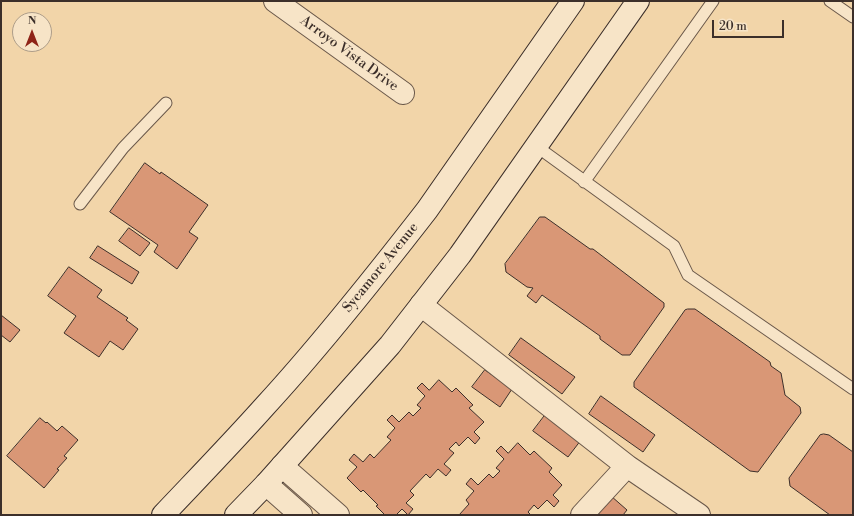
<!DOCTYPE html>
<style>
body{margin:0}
#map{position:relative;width:854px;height:516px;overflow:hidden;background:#f2d5a9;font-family:"Libre Bodoni",serif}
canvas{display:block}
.frame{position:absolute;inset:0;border:2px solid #3c2f2a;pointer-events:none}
.north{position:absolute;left:12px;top:12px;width:40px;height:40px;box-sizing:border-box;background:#f7e4c7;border:1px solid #ac9c88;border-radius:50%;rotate:0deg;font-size:11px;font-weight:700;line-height:16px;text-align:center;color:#3c2f2a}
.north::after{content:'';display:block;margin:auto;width:14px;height:18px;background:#8f2418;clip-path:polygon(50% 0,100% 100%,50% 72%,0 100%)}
.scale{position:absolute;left:712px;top:20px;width:72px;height:18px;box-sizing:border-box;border:2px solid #3c2f2a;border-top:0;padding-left:5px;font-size:12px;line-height:14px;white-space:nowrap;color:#3c2f2a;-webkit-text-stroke:3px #f7e4c7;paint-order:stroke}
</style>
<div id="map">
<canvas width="854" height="516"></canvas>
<div class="frame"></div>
<div class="north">N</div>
<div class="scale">20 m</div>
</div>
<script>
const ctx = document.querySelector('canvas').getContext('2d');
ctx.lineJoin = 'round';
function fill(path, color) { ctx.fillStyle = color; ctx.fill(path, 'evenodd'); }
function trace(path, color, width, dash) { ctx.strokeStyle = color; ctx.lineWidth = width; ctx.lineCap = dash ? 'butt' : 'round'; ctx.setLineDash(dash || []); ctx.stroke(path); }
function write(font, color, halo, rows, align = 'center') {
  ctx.font = font + ' "Libre Bodoni",serif'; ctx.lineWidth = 3.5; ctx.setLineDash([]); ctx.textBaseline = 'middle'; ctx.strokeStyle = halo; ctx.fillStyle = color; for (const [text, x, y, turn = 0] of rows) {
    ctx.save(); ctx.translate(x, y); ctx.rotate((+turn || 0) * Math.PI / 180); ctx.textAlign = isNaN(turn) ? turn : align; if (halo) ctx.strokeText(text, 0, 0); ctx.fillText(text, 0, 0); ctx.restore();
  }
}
const building = new Path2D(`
 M145,163L160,174L161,172L208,205L189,232L198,238L177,269L154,252L158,245L110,212Z
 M540,217H545L590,249H593L664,303V307L630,355H622L600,339V336L542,295L536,303L527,296L533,288L527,287L506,272L505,264Z
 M129,228L150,243L140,256L119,241Z
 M98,246L139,272L132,284L90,258Z
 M69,267L102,290L97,297L128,318L126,320L138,329L123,350L110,341L99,357L64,333L76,316L48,296Z
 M688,309H695L770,362L771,366L781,373L785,395L800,407L801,413L758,472L750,471L634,387V382L685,310Z
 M1,315L20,330L10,342L1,335Z
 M521,338L575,377L562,394L509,355Z
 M485,370L512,389L500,407L472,387Z
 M439,380L452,392L456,388L473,405L469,408L484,422L474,432L480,438L475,444L468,437L459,446L456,442L449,449L454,453L444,464L451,470L446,476L438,469L430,478L426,474L410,491L414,495L406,503L413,509L408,515L402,509L396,515H385L376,506L378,505L363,490L361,492L347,478L357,467L349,460L354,454L363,462L370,454L374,458L391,440L387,437L395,428L387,420L392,415L399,422L409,412L413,416L421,408L417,405L425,396L417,388L422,383L429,390Z
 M601,396L655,435L643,452L589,414Z
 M546,414L581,440L568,457L533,431Z
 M40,418L46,423L47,422L57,431L62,426L78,440L64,456L67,458L57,469L59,470L44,488L7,456Z
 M824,434L829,435L853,452V515H830L790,486L789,478L820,435Z
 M518,443L530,455L534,451L552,468L549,472L562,485L553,495L559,501L554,507L547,500L538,509L534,505L528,512L531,515H459L469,504L466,500L474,491L466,484L471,478L478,485L489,474L493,478L500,471L496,468L504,459L496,451L501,446L508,453Z
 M611,496L627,510L623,515H593Z`);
fill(building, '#d99776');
trace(building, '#3c2f2a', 1);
const service = new Path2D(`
 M830,1L853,17
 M536,146L674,246L688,275L853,389
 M584,182L713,1
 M80,204L123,148L166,103`);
const minor = new Path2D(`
 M275,1L403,93
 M421,305L627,466L582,515
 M282,466L338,515
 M627,466L699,515
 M266,484L301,515`);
const secondary = new Path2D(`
 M163,515C197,479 232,443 265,406C322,344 375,277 427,210L573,1
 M236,515L266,484L390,345L460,255L638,1`);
trace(service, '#6a584a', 13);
trace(minor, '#6a584a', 24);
trace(secondary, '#3c2f2a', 24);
trace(service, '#f7e4c7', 11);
trace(minor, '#f7e4c7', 22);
trace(secondary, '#f7e4c7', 22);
write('14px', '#3c2f2a', '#f7e4c7', [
 ["Arroyo Vista Drive",349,54,36],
 ["Sycamore Avenue",381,268,-51]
]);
</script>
